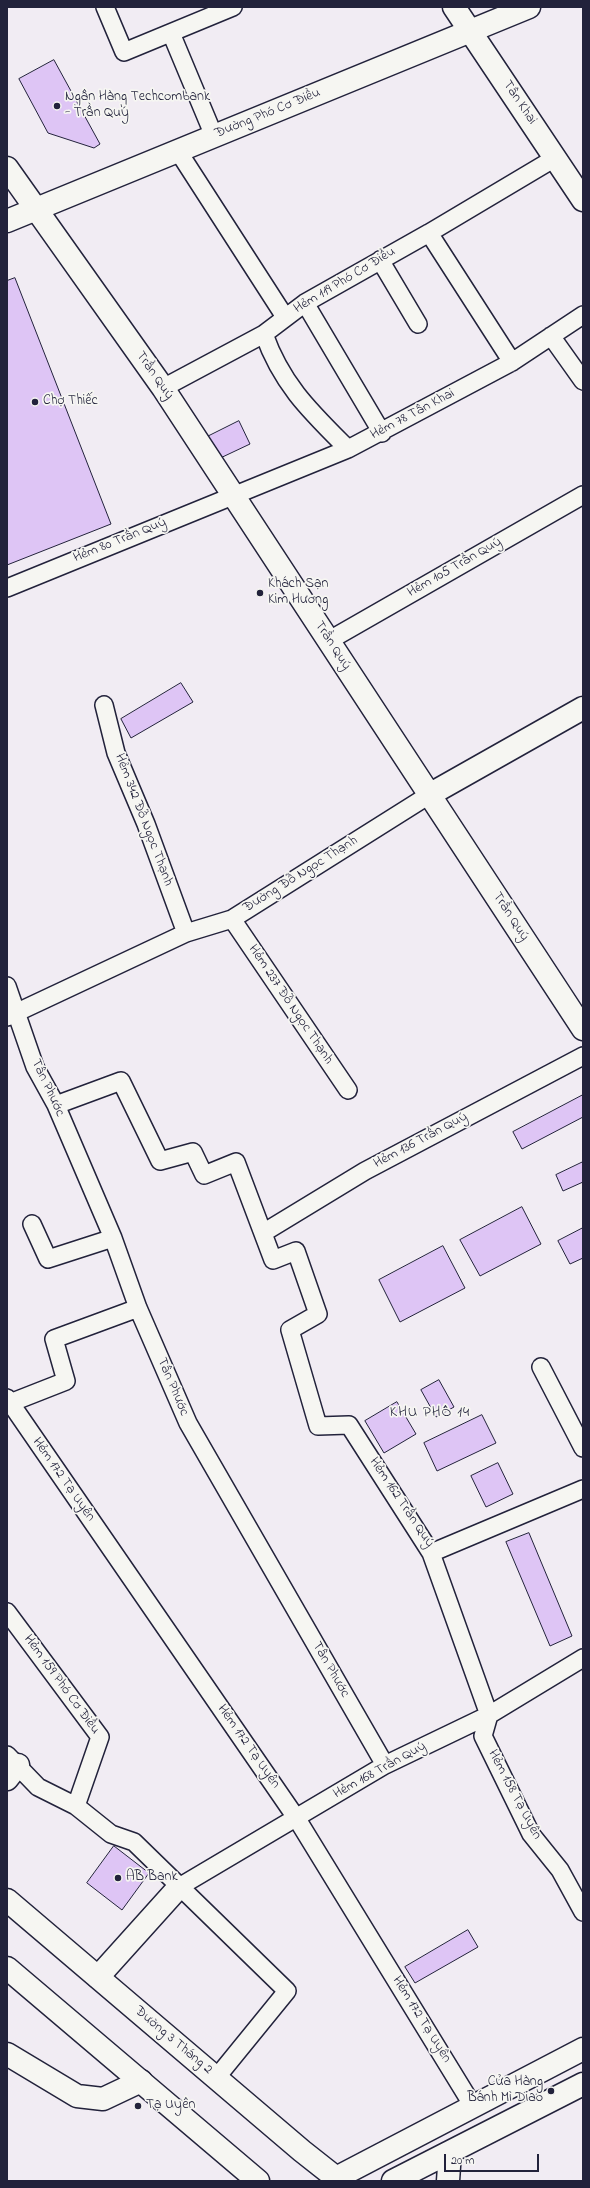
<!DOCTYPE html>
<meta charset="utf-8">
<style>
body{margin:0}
#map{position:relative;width:590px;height:2188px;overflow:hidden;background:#f1ecf3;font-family:"Indie Flower",sans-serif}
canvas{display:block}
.frame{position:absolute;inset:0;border:8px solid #22223b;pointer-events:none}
.scale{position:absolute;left:444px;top:2154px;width:95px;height:18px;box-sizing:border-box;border:2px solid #22223b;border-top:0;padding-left:5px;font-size:12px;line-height:14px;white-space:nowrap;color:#22223b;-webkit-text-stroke:3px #f6f6f2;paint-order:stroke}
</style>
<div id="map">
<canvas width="590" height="2188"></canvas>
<div class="frame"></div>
<div class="scale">20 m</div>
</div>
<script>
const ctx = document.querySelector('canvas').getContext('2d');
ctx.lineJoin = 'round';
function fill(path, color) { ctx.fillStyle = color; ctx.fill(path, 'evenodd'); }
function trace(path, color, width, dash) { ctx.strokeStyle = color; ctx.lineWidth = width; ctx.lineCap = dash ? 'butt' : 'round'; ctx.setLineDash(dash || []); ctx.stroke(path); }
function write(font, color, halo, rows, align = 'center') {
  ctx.font = font + ' "Indie Flower",sans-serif'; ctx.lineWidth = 3.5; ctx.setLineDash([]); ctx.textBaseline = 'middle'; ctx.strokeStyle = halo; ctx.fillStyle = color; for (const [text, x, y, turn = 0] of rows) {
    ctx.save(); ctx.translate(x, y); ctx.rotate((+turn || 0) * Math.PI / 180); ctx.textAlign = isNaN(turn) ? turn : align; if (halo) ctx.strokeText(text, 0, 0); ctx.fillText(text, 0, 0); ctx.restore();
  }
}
const building = new Path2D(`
 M54,60L100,144L94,148L48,133L19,79Z
 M15,278L111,524L7,565V281Z
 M239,421L250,444L214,461L203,439Z
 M181,683L193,702L131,738L121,719Z
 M583,1095V1117L522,1149L513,1132Z
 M583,1162V1182L563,1191L556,1175Z
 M522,1207L541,1244L480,1276L460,1240Z
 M583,1228V1258L570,1264L558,1241Z
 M443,1246L465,1288L400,1322L379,1280Z
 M439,1380L454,1407L436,1417L421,1390Z
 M397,1402L416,1434L384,1453L365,1421Z
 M482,1415L496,1443L437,1471L424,1443Z
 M498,1463L513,1494L486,1507L471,1476Z
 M529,1533L572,1636L550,1646L506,1542Z
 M114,1846L149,1873L122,1910L87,1883Z
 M468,1930L478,1947L415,1983L405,1967Z`);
fill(building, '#dec5f5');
trace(building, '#22223b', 1);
const service = new Path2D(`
 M105,7L124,52L233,7
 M171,33L214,136
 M178,151L285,317
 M429,233L512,362
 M380,260L418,324
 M305,303L382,433
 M264,334C282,385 311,412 348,449
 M551,336L583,381
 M163,388L264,334L305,303L429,233L555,158
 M7,588L348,449L512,362L583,315
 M328,641L583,495
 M104,705L116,753L146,824L186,933
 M232,919L348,1090
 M7,986L35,1067L56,1105L113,1238L138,1308L188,1423L385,1765
 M7,1017L186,933L232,919L429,795
 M56,1105L121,1081L160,1161L193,1152L204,1175L236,1162L273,1260L296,1251L318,1314L290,1330L318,1426L349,1425L431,1553L583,1489
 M32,1224L48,1259L113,1238
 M263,1233L365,1171L583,1056
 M541,1367L583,1448
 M7,1398L297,1819L473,2106
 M10,1403L66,1381L54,1339L138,1308
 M431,1553L489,1715L483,1736L531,1834L560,1870L583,1912
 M7,1612L100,1737L76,1806
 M7,1755L38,1787L76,1806L111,1834L134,1842L287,1991L217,2077
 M179,1887L385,1765L489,1715L583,1658`);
const minor = new Path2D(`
 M454,7L583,200
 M7,1779L18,1765
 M98,1977L179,1887
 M7,2054L77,2096L103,2099L141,2081`);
const tertiary = new Path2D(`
 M7,168L163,388L583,1029
 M429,795L583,708`);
const secondary = new Path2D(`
 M7,221L529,7
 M336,2178L583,2049
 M393,2181L583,2084
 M448,2181L450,2152`);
const primary = new Path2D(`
 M7,1900L302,2151L340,2181
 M7,1968L258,2181`);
trace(service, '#22223b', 20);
trace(minor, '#22223b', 25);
trace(tertiary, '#22223b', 25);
trace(secondary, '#22223b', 25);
trace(primary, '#22223b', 25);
trace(service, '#f6f6f2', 17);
trace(minor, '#f6f6f2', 22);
trace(tertiary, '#f6f6f2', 22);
trace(secondary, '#f6f6f2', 22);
trace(primary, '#f6f6f2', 22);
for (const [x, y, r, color] of [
 [57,106,4,"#22223b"],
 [35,402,4,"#22223b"],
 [260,593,4,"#22223b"],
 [118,1878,4,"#22223b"],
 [551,2091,4,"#22223b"],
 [138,2106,4,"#22223b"]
]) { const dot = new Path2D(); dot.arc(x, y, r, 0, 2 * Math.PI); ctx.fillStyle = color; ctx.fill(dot); trace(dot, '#f6f6f2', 1.5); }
write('14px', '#22223b', '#f6f6f2', [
 ["Ngân Hàng Techcombank",65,98],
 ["- Trần Quý",65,114],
 ["Chợ Thiếc",43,402],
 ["Khách Sạn",268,585],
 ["Kim Hương",268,601],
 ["AB Bank",126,1878],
 ["Cửa Hàng",543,2083,"right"],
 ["Bánh Mì Diao",543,2099,"right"],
 ["Tạ Uyên",146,2106]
], 'left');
write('14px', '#22223b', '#f6f6f2', [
 ["Tân Khai",519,103,56],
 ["Đường Phó Cơ Điều",268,114,-22],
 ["Hẻm 119 Phó Cơ Điều",345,281,-31],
 ["Trần Quý",154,376,55],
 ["Hẻm 78 Tân Khai",413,415,-28],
 ["Hẻm 80 Trần Quý",120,541,-22],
 ["Hẻm 105 Trần Quý",455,568,-30],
 ["Trần Quý",332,646,57],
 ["Hẻm 342 Đỗ Ngọc Thạnh",143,820,69],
 ["Đường Đỗ Ngọc Thạnh",301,875,-32],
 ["Trần Quý",510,917,57],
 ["Hẻm 237 Đỗ Ngọc Thạnh",290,1005,56],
 ["Tân Phước",47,1088,65],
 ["Hẻm 136 Trần Quý",421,1141,-28],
 ["Tân Phước",172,1387,67],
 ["Hẻm 172 Tạ Uyên",63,1480,55],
 ["Hẻm 162 Trần Quý",401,1503,56],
 ["Tân Phước",330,1670,60],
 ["Hẻm 159 Phó Cơ Điều",61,1685,54],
 ["Hẻm 172 Tạ Uyên",248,1747,55],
 ["Hẻm 168 Trần Quý",380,1771,-29],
 ["Hẻm 158 Tạ Uyên",514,1795,62],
 ["Hẻm 172 Tạ Uyên",421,2020,58],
 ["Đường 3 Tháng 2",173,2041,40]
]);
ctx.letterSpacing = '1px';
write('15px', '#22223b', '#f6f6f2', [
 ["KHU PHỐ 14",430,1414]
]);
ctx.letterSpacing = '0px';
</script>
